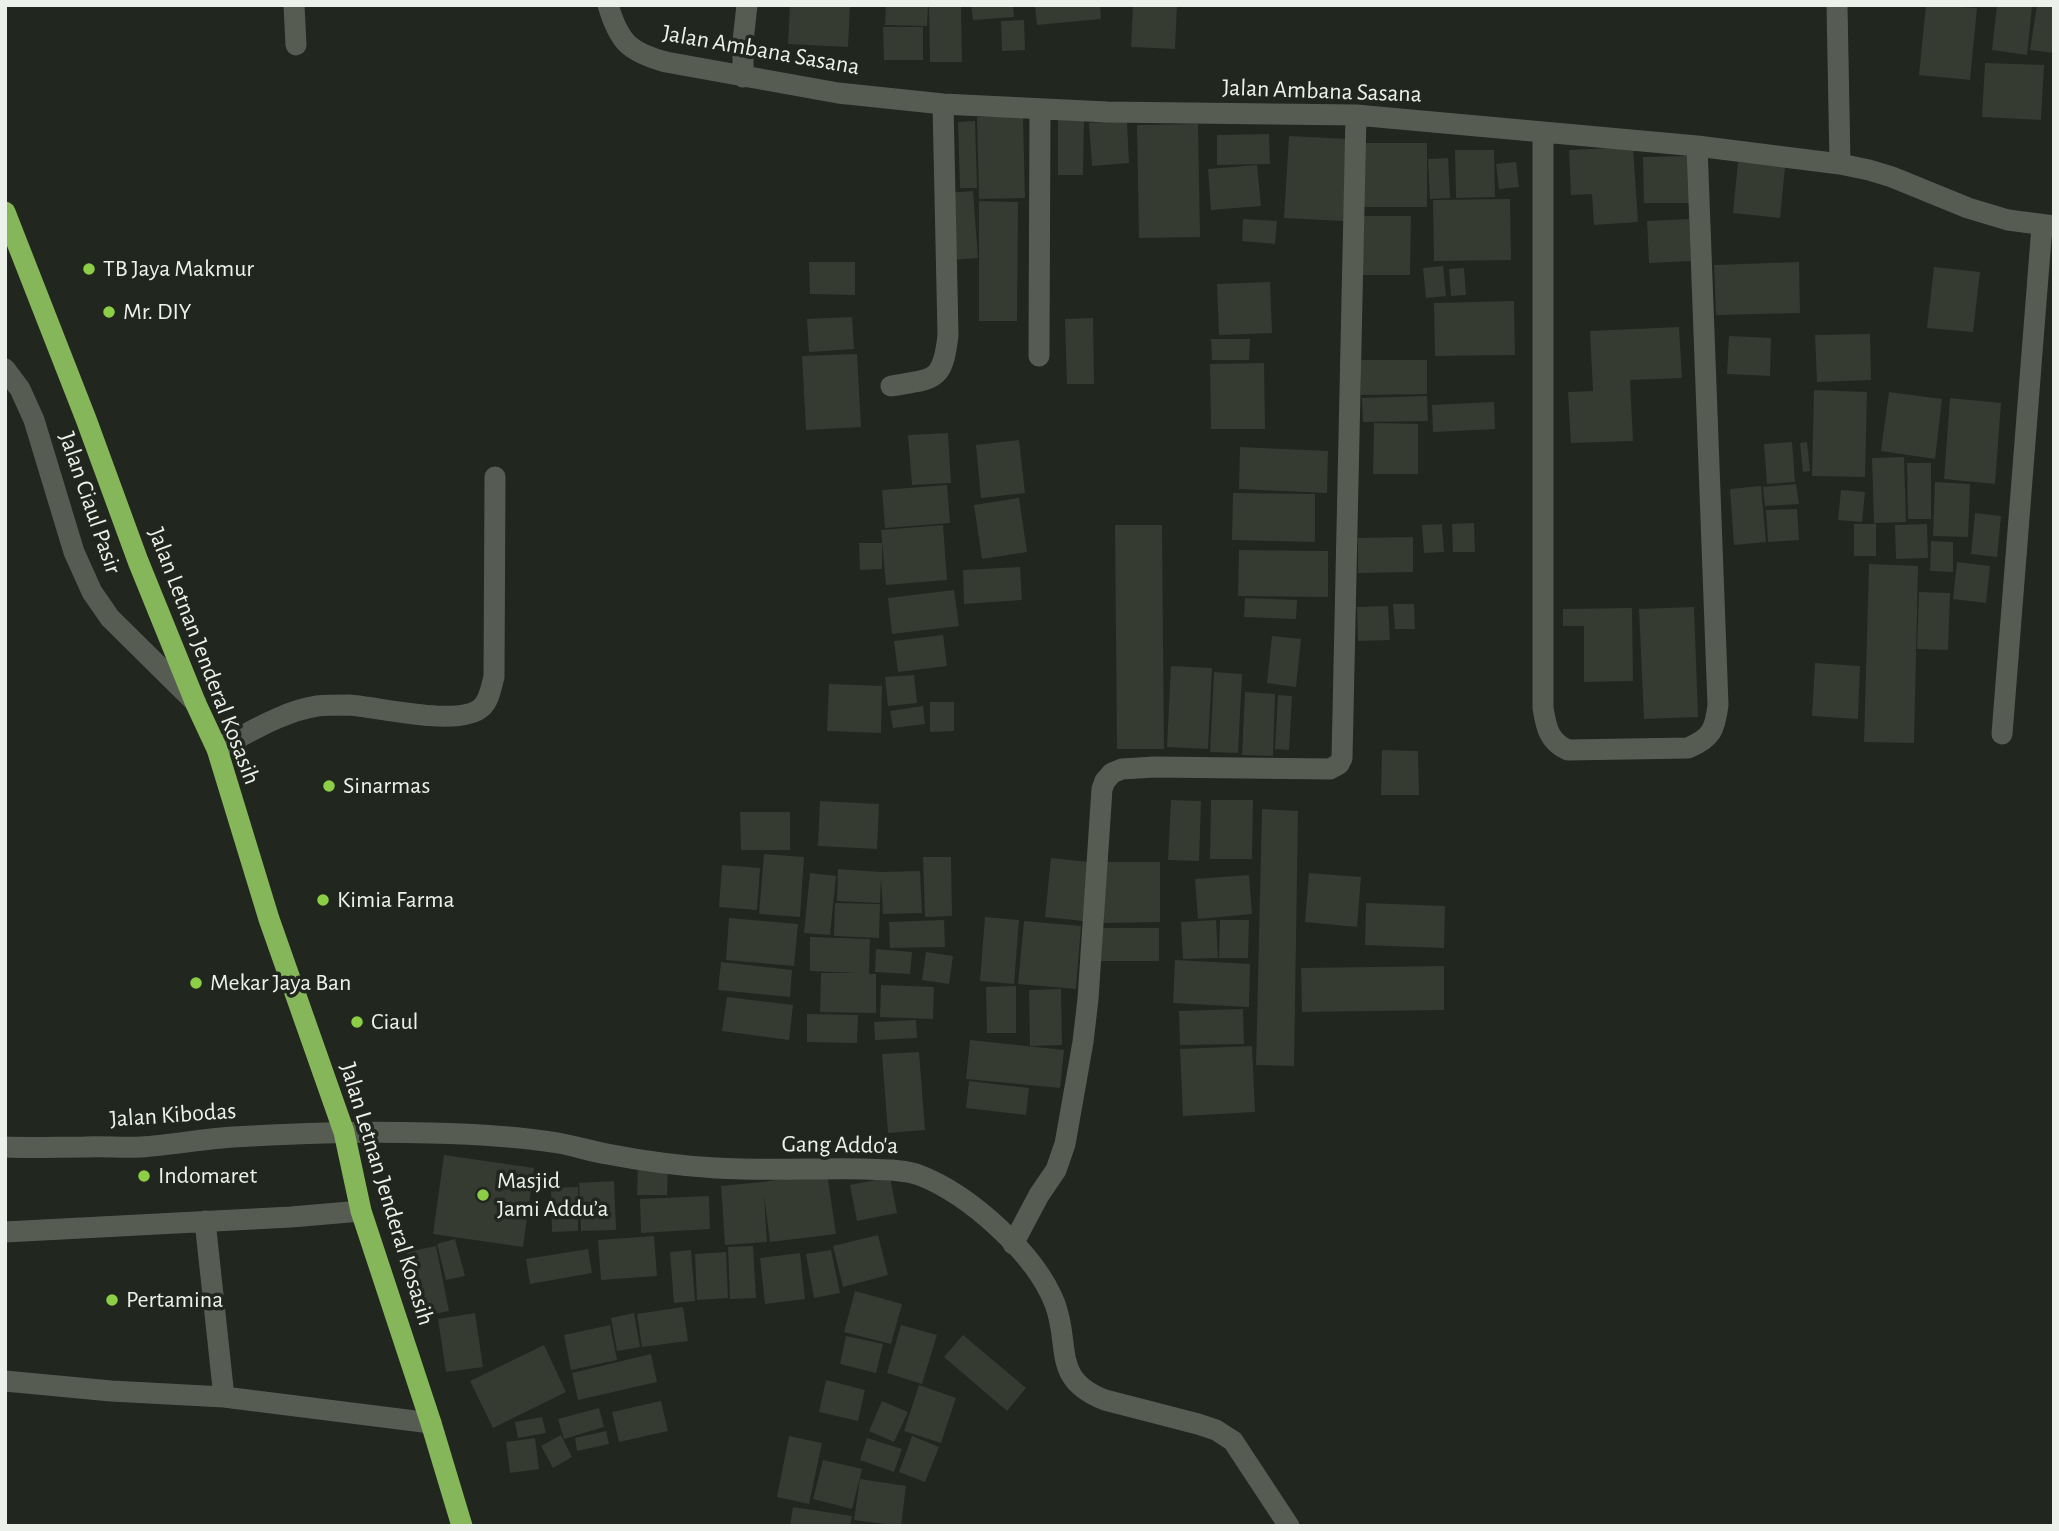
<!DOCTYPE html>
<meta charset="utf-8">
<style>
body{margin:0}
#map{position:relative;width:2059px;height:1531px;overflow:hidden;background:#21261e;font-family:"Alegreya Sans",sans-serif}
canvas{display:block}
.frame{position:absolute;inset:0;border:7px solid #edf1eb;pointer-events:none}
</style>
<div id="map">
<canvas width="2059" height="1531"></canvas>
<div class="frame"></div>
</div>
<script>
const ctx = document.querySelector('canvas').getContext('2d');
ctx.lineJoin = 'round';
function fill(path, color) { ctx.fillStyle = color; ctx.fill(path, 'evenodd'); }
function trace(path, color, width, dash) { ctx.strokeStyle = color; ctx.lineWidth = width; ctx.lineCap = dash ? 'butt' : 'round'; ctx.setLineDash(dash || []); ctx.stroke(path); }
function write(font, color, halo, rows, align = 'center') {
  ctx.font = font + ' "Alegreya Sans",sans-serif'; ctx.lineWidth = 7; ctx.setLineDash([]); ctx.textBaseline = 'middle'; ctx.strokeStyle = halo; ctx.fillStyle = color; for (const [text, x, y, turn = 0] of rows) {
    ctx.save(); ctx.translate(x, y); ctx.rotate((+turn || 0) * Math.PI / 180); ctx.textAlign = isNaN(turn) ? turn : align; if (halo) ctx.strokeText(text, 0, 0); ctx.fillText(text, 0, 0); ctx.restore();
  }
}
fill(new Path2D(`
 M790,5H850L848,47L788,44Z
 M886,5H928L927,26L885,25Z
 M971,5H1013L1014,17L973,20Z
 M1035,5H1100L1101,19L1037,25Z
 M1133,5H1177L1175,49L1131,47Z
 M1926,5L1977,8L1970,80L1919,75Z
 M1997,5L2032,7L2027,55L1992,50Z
 M2037,5H2054V53L2030,50Z
 M929,6H961L962,62H930Z
 M1024,20L1025,50L1002,51L1001,21Z
 M883,27H923V60H884Z
 M1985,63L2044,65L2041,120L1982,117Z
 M1023,116L1025,198L979,199L977,117Z
 M1058,118L1084,119L1083,175H1058Z
 M975,121L977,188H960L958,122Z
 M1127,121L1129,163L1092,166L1089,123Z
 M1198,124L1200,237L1139,238L1137,125Z
 M1269,134L1270,164L1217,165V135Z
 M1289,136L1349,139L1344,221L1284,218Z
 M1361,143H1427V207H1361Z
 M1633,147L1638,222L1594,225L1592,194L1571,195L1569,150Z
 M1455,150H1494L1495,197L1456,198Z
 M1689,156V203H1644L1643,157Z
 M1448,158L1450,198L1430,199L1428,159Z
 M1516,162L1519,187L1499,189L1496,164Z
 M1738,162L1785,167L1780,218L1733,213Z
 M1257,165L1261,206L1211,210L1208,169Z
 M973,191L978,258L951,260L945,193Z
 M1510,199L1511,260L1434,261L1433,200Z
 M979,201L1018,202L1017,321H979Z
 M1363,216H1411L1410,275H1362Z
 M1243,219L1277,221L1275,244L1242,241Z
 M1689,219L1691,261L1649,263L1647,221Z
 M809,262H855V295L810,294Z
 M1799,262L1800,313L1716,315L1714,265Z
 M1443,266L1446,296L1426,298L1423,268Z
 M1934,267L1980,272L1973,332L1927,328Z
 M1464,268L1466,295L1451,296L1449,269Z
 M1270,282L1272,333L1219,335L1217,284Z
 M1514,301L1515,355L1435,356L1434,303Z
 M852,317L854,349L809,352L807,319Z
 M1093,318L1094,384H1067L1065,319Z
 M1679,327L1682,378L1630,380L1633,441L1571,443L1568,392L1593,391L1590,331Z
 M1870,334L1871,380L1817,382L1815,335Z
 M1729,336L1771,338L1770,376L1727,374Z
 M1211,339H1250L1249,360H1212Z
 M857,354L861,427L806,430L802,356Z
 M1360,360H1427V394L1361,395Z
 M1264,363L1265,429H1211L1210,364Z
 M1814,390L1867,392L1865,477L1812,476Z
 M1889,392L1942,399L1935,459L1881,451Z
 M1427,396L1428,421L1363,422L1362,398Z
 M1950,398L2001,403L1995,484L1944,479Z
 M1494,402L1495,429L1433,432L1432,405Z
 M1374,423L1418,424V474H1373Z
 M948,433L951,483L912,485L908,435Z
 M1019,440L1025,493L981,498L976,445Z
 M1792,442L1795,482L1767,484L1764,444Z
 M1807,442L1810,471L1803,472L1800,443Z
 M1240,447L1328,451L1327,493L1239,489Z
 M1904,457L1906,522L1874,523L1872,458Z
 M1907,463H1931V519H1908Z
 M1935,482L1970,484L1968,537L1933,536Z
 M1796,484L1799,504L1765,506L1763,487Z
 M947,485L950,523L885,528L882,490Z
 M1761,486L1766,542L1734,545L1730,489Z
 M1841,490L1865,492L1862,522L1838,520Z
 M1233,493L1315,494V542L1232,540Z
 M1019,498L1027,552L982,559L974,505Z
 M1797,509L1799,540L1768,542L1766,510Z
 M1975,513L2001,516L1997,557L1971,554Z
 M1474,523L1475,552H1453L1452,524Z
 M1442,524L1444,552L1424,553L1422,525Z
 M1854,524H1876V556H1854Z
 M1927,524L1928,558L1896,559L1895,525Z
 M943,525L947,580L886,585L881,530Z
 M1115,525H1162L1164,749H1117Z
 M1413,537V572L1358,573V538Z
 M1931,541L1953,542V572L1930,571Z
 M859,543H882V569L860,570Z
 M1239,550L1328,551V597L1238,596Z
 M1957,562L1990,566L1986,603L1953,599Z
 M1869,564L1918,566L1914,743L1864,742Z
 M1020,567L1022,600L964,604L963,570Z
 M954,590L959,626L892,634L888,598Z
 M1919,592L1950,593L1948,650L1917,649Z
 M1245,598L1297,600L1296,619L1244,617Z
 M1393,604H1414L1415,629H1395Z
 M1388,606L1390,640L1358,641L1357,607Z
 M1694,607L1698,717L1644,719L1639,609Z
 M1632,608L1633,681L1584,682V626H1563V609Z
 M943,635L947,666L898,672L894,641Z
 M1272,636L1301,639L1296,687L1267,683Z
 M1815,663L1860,666L1858,719L1812,716Z
 M1171,666L1212,668L1208,749L1167,747Z
 M1214,672L1242,674L1238,753L1210,752Z
 M914,675L917,703L888,706L885,677Z
 M829,684L882,686L881,733L827,731Z
 M1245,692L1275,694L1273,756L1242,755Z
 M1278,695L1292,696L1289,750L1275,749Z
 M930,702H954V731L930,732Z
 M923,706L925,724L893,728L890,711Z
 M1382,750L1418,751L1419,795H1381Z
 M1171,800L1201,801L1199,861L1168,860Z
 M1211,800H1253L1252,859H1210Z
 M820,801L879,804L877,849L818,846Z
 M1262,809L1298,811L1294,1066L1256,1065Z
 M740,812H790V850H741Z
 M764,854L804,857L800,917L759,914Z
 M923,857H951L952,916L925,917Z
 M1051,858L1089,862L1083,921L1045,917Z
 M1104,862H1160V922L1104,923Z
 M722,865L760,868L757,910L719,907Z
 M838,869L881,872L920,871L922,913L883,914L881,877L880,903L837,901Z
 M810,873L836,876L830,935L804,933Z
 M1309,873L1361,877L1357,927L1305,922Z
 M1249,875L1252,914L1198,919L1195,879Z
 M835,903L880,904L879,938L834,936Z
 M1366,903L1445,906L1444,948L1365,945Z
 M985,917L1019,920L1014,984L980,981Z
 M729,918L798,924L794,966L726,960Z
 M944,920L945,947L890,948L889,922Z
 M1216,920L1218,958L1183,959L1181,922Z
 M1220,920H1249L1248,958H1219Z
 M1024,921L1081,926L1076,989L1018,984Z
 M1102,928H1159V961H1101Z
 M810,937L870,939L869,974H876V1013L820,1012L821,973H859L810,971Z
 M876,949L912,952L910,974L875,972Z
 M926,952L953,956L949,984L922,980Z
 M1175,960L1250,964L1249,1007L1173,1003Z
 M721,962L792,970L790,997L718,990Z
 M1444,966V1010L1302,1012L1301,968Z
 M881,985L934,987L933,1019L880,1017Z
 M1016,986V1033H987L986,987Z
 M1061,989L1062,1045L1030,1046L1029,990Z
 M727,997L793,1005L789,1040L722,1031Z
 M1243,1009L1244,1044L1180,1045L1179,1011Z
 M807,1014L858,1015L857,1043L807,1042Z
 M916,1020L917,1038L875,1040L874,1022Z
 M970,1040L1064,1050L1060,1088L966,1079Z
 M1252,1046L1255,1112L1183,1116L1180,1049Z
 M919,1052L925,1130L888,1133L882,1054Z
 M969,1081L1029,1088L1026,1115L966,1108Z
 M444,1155L534,1168L523,1247L433,1234Z
 M638,1164H668L667,1195H637Z
 M827,1173L836,1234L770,1242L764,1195L767,1242L725,1245L721,1186L762,1182Z
 M890,1177L897,1213L857,1221L850,1185Z
 M614,1181L616,1230L581,1231L579,1183Z
 M578,1187V1231L552,1232L551,1188Z
 M709,1196L710,1229L641,1233L640,1199Z
 M878,1235L888,1275L843,1287L833,1246Z
 M654,1236L657,1276L601,1280L598,1240Z
 M455,1239L465,1276L446,1280L437,1244Z
 M436,1246L449,1311L420,1317L407,1252Z
 M753,1246L756,1298L730,1299L728,1247Z
 M588,1249L592,1273L530,1284L526,1259Z
 M691,1250L695,1301L674,1303L670,1252Z
 M831,1250L840,1293L814,1298L806,1254Z
 M726,1252L728,1298L697,1300L695,1254Z
 M800,1253L805,1299L765,1304L760,1258Z
 M855,1291L902,1304L891,1344L844,1332Z
 M683,1307L688,1341L642,1347L637,1314Z
 M475,1313L483,1367L446,1372L438,1319Z
 M634,1313L640,1347L617,1351L611,1318Z
 M610,1325L617,1360L571,1370L564,1335Z
 M901,1325L937,1335L922,1384L887,1373Z
 M963,1335L1026,1388L1007,1411L944,1357Z
 M846,1336L883,1344L876,1373L840,1364Z
 M544,1345L566,1392L493,1428L470,1381Z
 M651,1354L657,1382L578,1400L572,1373Z
 M826,1380L865,1390L858,1421L819,1412Z
 M919,1385L956,1398L941,1443L904,1431Z
 M661,1401L668,1431L619,1442L612,1412Z
 M882,1401L908,1412L894,1442L869,1431Z
 M599,1408L604,1427L564,1439L558,1419Z
 M542,1417L546,1433L518,1438L515,1422Z
 M606,1431L609,1444L577,1451L575,1438Z
 M561,1435L572,1457L553,1468L541,1446Z
 M789,1436L822,1443L809,1504L777,1497Z
 M912,1436L939,1447L925,1482L899,1472Z
 M535,1438L539,1469L510,1473L506,1442Z
 M867,1438L902,1449L894,1472L860,1460Z
 M823,1460L862,1469L852,1509L813,1499Z
 M860,1479L906,1486L901,1526L854,1520Z
 M793,1507L852,1516L850,1526H790Z`), '#353b31');
trace(new Path2D(`
 M294,5L296,45
 M608,5C619,42 629,52 666,62L838,93L943,104L1107,112L1356,115L1697,146L1840,164L1869,170L1892,177L1968,208L2008,220L2054,226
 M1837,5L1840,164
 M743,77V41L747,5
 M1543,133V708C1546,727 1549,742 1568,750L1688,748C1712,738 1715,729 1718,705L1697,146
 M1039,356L1040,109
 M5,369L20,389L34,420L74,552L92,592L110,618L196,703
 M891,386C934,379 943,382 948,335L943,104
 M2002,734L2042,226
 M217,749C247,734 283,711 317,706C327,705 339,705 349,705C379,707 460,728 482,707C490,699 491,687 494,677L495,477
 M5,1147C32,1148 59,1147 85,1147C104,1146 122,1148 141,1147C171,1145 202,1139 233,1137C298,1133 364,1131 430,1133C472,1134 516,1136 558,1143C575,1146 590,1151 607,1154C643,1161 680,1166 716,1168C766,1171 815,1168 864,1169C882,1170 903,1169 919,1175C969,1194 1036,1254 1055,1304C1071,1347 1051,1379 1105,1400L1198,1424L1216,1430L1233,1441L1289,1526
 M205,1221L224,1397
 M5,1232L291,1217L361,1211
 M1013,1244L1039,1195L1056,1170L1065,1144L1083,1042L1088,999L1102,789L1105,781L1112,773L1122,769L1154,767L1330,769L1339,764L1342,758L1356,115
 M5,1381L111,1391L224,1397L431,1423`), '#575c52', 21);
trace(new Path2D(`
 M5,212L86,419L138,561L196,704L217,749L269,919L344,1132L361,1211L431,1423L462,1526`), '#86b65a', 21);
for (const [x, y, r, color] of [
 [89,269,7,"#8cce46"],
 [109,312,7,"#8cce46"],
 [329,786,7,"#8cce46"],
 [323,900,7,"#8cce46"],
 [196,983,7,"#8cce46"],
 [357,1022,7,"#8cce46"],
 [144,1176,7,"#8cce46"],
 [483,1195,7,"#8cce46"],
 [112,1300,7,"#8cce46"]
]) { const dot = new Path2D(); dot.arc(x, y, r, 0, 2 * Math.PI); ctx.fillStyle = color; ctx.fill(dot); trace(dot, '#21261e', 2.5); }
write('24px', '#edf1eb', '#21261e', [
 ["Jalan Ambana Sasana",761,50,10],
 ["Jalan Ambana Sasana",1322,91,2],
 ["Jalan Ciaul Pasir",90,503,71],
 ["Jalan Letnan Jenderal Kosasih",204,656,69],
 ["Jalan Kibodas",173,1115,-4],
 ["Gang Addo'a",840,1145,1],
 ["Jalan Letnan Jenderal Kosasih",387,1194,73]
]);
write('24px', '#edf1eb', '#21261e', [
 ["TB Jaya Makmur",103,269],
 ["Mr. DIY",123,312],
 ["Sinarmas",343,786],
 ["Kimia Farma",337,900],
 ["Mekar Jaya Ban",210,983],
 ["Ciaul",371,1022],
 ["Indomaret",158,1176],
 ["Masjid",497,1181],
 ["Jami Addu’a",497,1209],
 ["Pertamina",126,1300]
], 'left');
</script>
